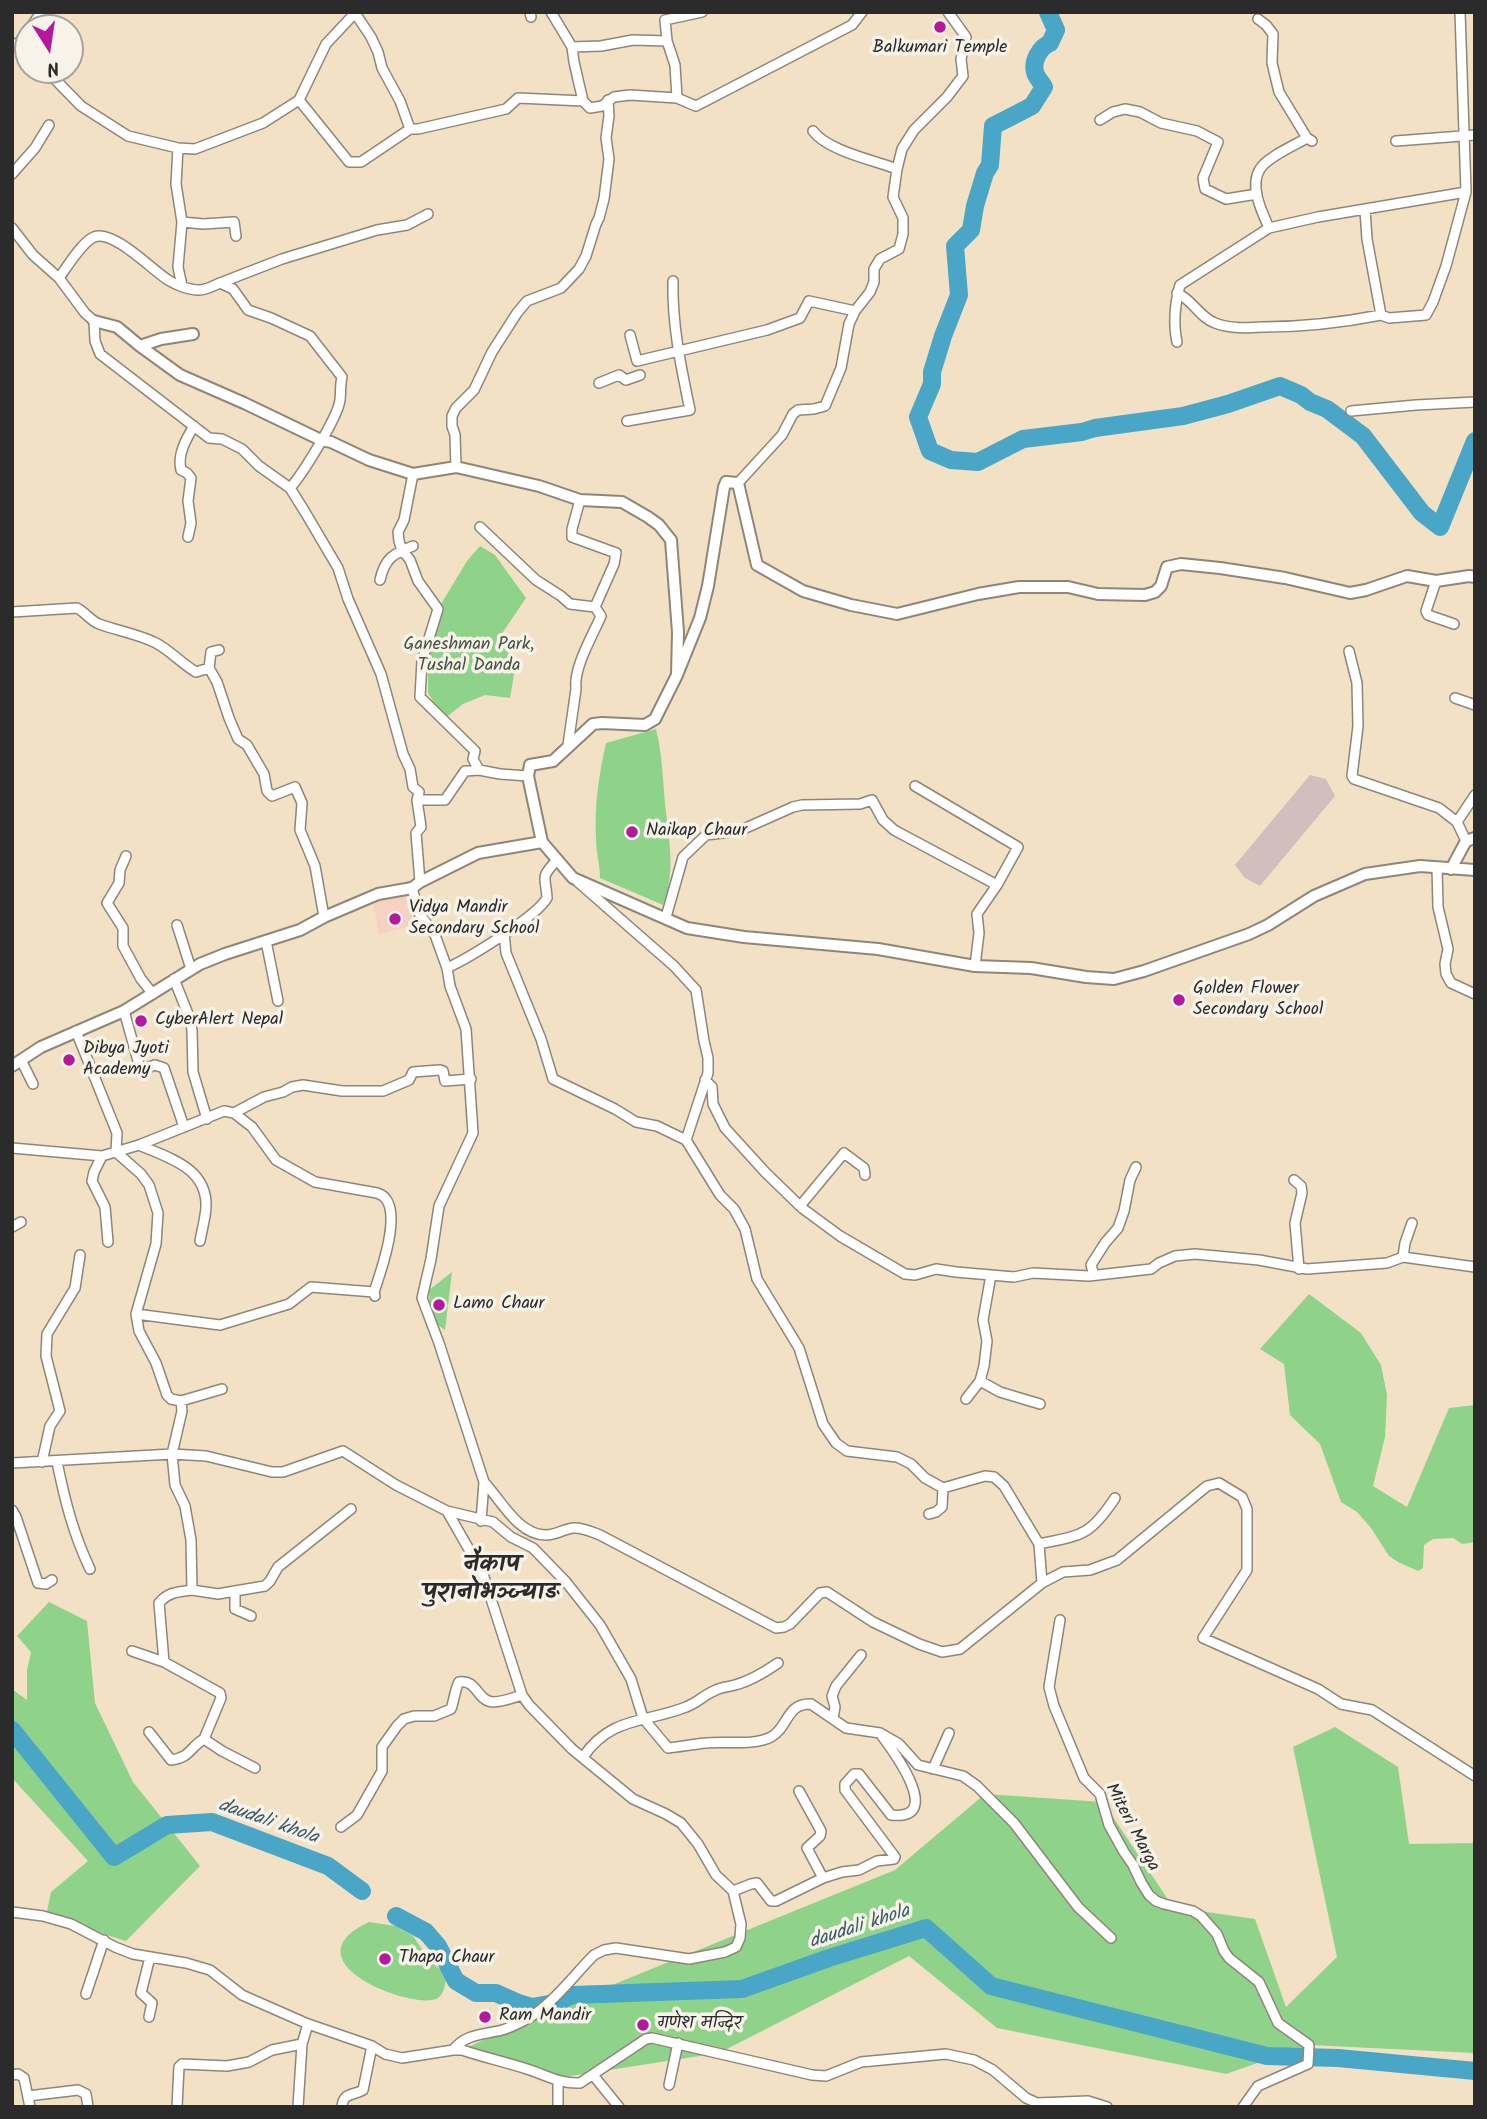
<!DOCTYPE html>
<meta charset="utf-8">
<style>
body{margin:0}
#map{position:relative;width:1487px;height:2119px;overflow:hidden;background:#f2e1c5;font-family:Kalam,sans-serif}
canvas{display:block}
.frame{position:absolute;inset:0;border:14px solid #2b2b2b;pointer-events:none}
.north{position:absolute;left:14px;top:14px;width:70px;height:70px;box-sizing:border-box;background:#f7f3e8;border:2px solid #a5a39c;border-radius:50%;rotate:168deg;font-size:19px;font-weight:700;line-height:28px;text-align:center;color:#2b2b2b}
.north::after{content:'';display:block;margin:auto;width:24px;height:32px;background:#b5179e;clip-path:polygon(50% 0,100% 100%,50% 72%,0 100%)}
</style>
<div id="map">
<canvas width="1487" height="2119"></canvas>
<div class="frame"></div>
<div class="north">N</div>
</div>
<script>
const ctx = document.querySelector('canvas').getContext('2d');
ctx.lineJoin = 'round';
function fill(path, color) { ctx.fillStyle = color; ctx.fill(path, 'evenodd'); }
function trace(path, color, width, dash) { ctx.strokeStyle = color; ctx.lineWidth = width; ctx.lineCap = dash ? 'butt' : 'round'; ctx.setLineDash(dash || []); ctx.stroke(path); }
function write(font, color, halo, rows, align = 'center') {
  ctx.font = font + ' Kalam,"Playpen Sans Deva",sans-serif'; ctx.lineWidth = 7; ctx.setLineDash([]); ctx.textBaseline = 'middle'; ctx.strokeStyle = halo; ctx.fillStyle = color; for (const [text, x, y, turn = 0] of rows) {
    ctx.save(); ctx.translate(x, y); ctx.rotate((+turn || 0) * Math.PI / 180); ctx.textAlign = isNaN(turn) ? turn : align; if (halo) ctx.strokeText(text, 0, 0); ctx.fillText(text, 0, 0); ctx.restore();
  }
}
fill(new Path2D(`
 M407,895L416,925L379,934L373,902Z`), '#f5d2c2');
fill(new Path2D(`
 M1310,775L1326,779L1335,796L1260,886L1245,878L1235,865Z`), '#d1bfbd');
fill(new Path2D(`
 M480,546L495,555L526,598L503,632L515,669L510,698L485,695L463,704L444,719L428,693V657L438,609L467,561Z
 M656,729C662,754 663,778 665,804C669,838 676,873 663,905L600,878C600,865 596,852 596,839C594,806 599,775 606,743Z
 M452,1272L445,1330L430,1320L429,1290Z
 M1309,1294L1361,1333L1381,1365L1387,1395L1385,1437L1373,1486L1407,1507L1449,1408L1475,1405V1542L1462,1544L1453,1538L1433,1539L1424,1545L1423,1568L1418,1571L1398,1562L1389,1556L1371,1528L1357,1512L1341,1502L1320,1444L1290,1415L1284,1364L1260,1349Z
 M49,1602L87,1621L95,1703L133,1782L200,1866L126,1941L46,1916L51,1892L88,1861L12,1778V1689L27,1700V1670L31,1652L17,1636Z
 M1335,1727L1398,1767L1409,1844L1475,1843V2053L1309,2045L1226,2074L997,2028L909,1956L719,2053L551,2079L462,2050L526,2020L895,1870L985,1794L1103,1802L1173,1907L1255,1919L1286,2007L1337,1957L1293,1747Z
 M369,1922L396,1926L413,1936L431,1962L443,1972L446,1978C445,1985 444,1994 438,1998C417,2012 283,1962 369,1922Z`), '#8fd38b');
trace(new Path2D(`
 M1048,12L1056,30L1050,43C1040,47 1032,61 1035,72C1036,77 1042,83 1044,87L1032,106L993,126L990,165L985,173L975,206L971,230L955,246L959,295L943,336L932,372V384L918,417L930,451L951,460L978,462L1023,439L1082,432L1095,428L1183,416L1228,404L1280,386L1301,395L1310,402L1327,409L1363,436L1422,513L1440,527L1475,441
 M12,1730L114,1857L167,1825L212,1822L328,1866L362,1891
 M396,1916L426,1932L438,1946L456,1981L476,1993H496L516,2002L532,2007L554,2003L573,1995L742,1989L829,1958L926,1928L991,1986L1267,2056L1338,2058L1475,2071`), '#49a6c7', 18);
const minor = new Path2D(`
 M530,12L531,17
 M551,12L572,47
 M1258,19L1266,25L1273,34L1272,63L1279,92L1307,138L1312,141
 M30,28L40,14L39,12
 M667,41L675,65L677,98
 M12,43L28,55
 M17,46L28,30
 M46,70L81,106L128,136L178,148L195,149L263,123L299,100L326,44L356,12
 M299,100L349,162H361L410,129L400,101L382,68L378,52L371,37L355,13
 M583,101L574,62L572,47L601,46L633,40L667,41L665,20L702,12
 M1100,120L1113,112L1125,109L1140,112L1161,123L1197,131L1218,142L1203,178L1205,189L1226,199L1257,194
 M410,129H418L506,109L518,98L583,101L590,108L602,106L614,97L630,95L677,98L696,106L852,25L862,12
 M813,131C828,151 873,160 897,169
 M1396,141L1475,135
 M178,148L176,184L182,222L178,267L182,286
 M12,174L35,148L49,125
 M1365,210L1367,239L1381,315L1389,318L1426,315L1433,302L1446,266L1466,192L1460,12
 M182,222L203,224L234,222L236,236
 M12,228L33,255L59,278L85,313L94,321L95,341L100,354L209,438L222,439L242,449L259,466L290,488L305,512L338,568L348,599L381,674L403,754L410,769L413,787L419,792L417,800L421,827L416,833L420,882
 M1269,228C1262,212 1249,186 1260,169C1267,157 1295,145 1307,138
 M59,278C67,267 82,242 94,237C113,229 152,270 168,280C176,285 189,290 199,290C206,290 213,286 220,283L233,289L248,310L271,318L310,336L342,377C340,385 341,392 340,400C338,417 302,475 290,488
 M220,283L282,259L377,230L407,225L428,214
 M1177,293C1193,300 1199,317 1215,323C1231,329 1247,328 1263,327C1304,327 1340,323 1381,315
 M630,335L637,361L767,330L800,318L809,301L855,311
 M1177,342C1173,324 1175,302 1180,285L1269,228L1318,217L1466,192
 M599,383L619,375L626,380L640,375
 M1351,411L1416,405L1475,402
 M627,421L690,410C681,367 672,325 673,281
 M456,467L455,435L452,426V416L456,408L474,390L492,352L517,313L527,301L561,288L579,269L586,256L596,224L599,218L604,199L609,159L606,138L609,116L608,100
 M413,474L404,520L398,532L399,541L402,550L410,560L418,581L438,609L422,661L420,697L475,751L473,759L479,770L500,774L528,776
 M738,483L782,435L793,414L798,410L814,409L825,406L841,368L849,324L855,311L870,292L874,282V269L880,259L899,249L903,234V218L893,197L897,169L902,149L914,130L947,97L963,76L961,59L966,37L948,12
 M580,500L572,529V537L616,553L614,564L595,607
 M480,527L536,580L561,596L570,604L595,607L601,616C593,635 573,668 576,689L568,745
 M188,537L191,523L188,501L191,478L187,473L181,470C177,455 186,439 194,426
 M380,580C385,558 393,554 413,546
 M1436,581L1426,611L1428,615L1454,624
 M12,612L77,608C85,612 91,621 99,624C118,631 138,634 156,643C171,651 182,664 196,672L209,668
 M219,650L211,652L209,668L217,682L229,718L238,739L247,745L264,774L267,791L272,796L295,787L302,803L300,830L315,866L324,917
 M1349,651L1357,683L1358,726L1352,776L1354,779L1439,808L1457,822L1466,841
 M1455,698L1475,705
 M915,786L1018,847L997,885
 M417,800H445L465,771L479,770
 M1457,822L1475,795
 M126,856L120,870L119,883L107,903L123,928V946L141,979L153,994
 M1437,867L1438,907L1448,949L1445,964L1446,974L1451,983L1475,994
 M578,882L674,966L696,990L704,1041L708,1058V1073L686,1140L720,1195L734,1209L745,1229L757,1279L799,1348L823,1424L836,1443L847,1451L897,1457L911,1464L925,1478L943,1488L985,1476L994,1477L1004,1486L1039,1544L1042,1583
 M412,888L419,913L435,935L447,968L450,986L466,1029L473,1133L439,1206L431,1259L422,1298L439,1343L484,1482L481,1521
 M666,917L683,857L706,835L739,831L793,807L802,805L860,804L872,800L883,820L894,830L997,885L977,914L979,933L975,966
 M177,925L191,969
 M504,933L506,953L541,1039L553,1079L615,1109L636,1122L657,1126L686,1140
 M266,941L278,1001
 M447,968C469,958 536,917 547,898C546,876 539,879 557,860
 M174,979L190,1019L192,1030L193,1072L207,1119
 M124,1011L140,1068L144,1069L155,1065L164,1068L184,1127
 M76,1031L117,1133L116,1152L141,1174L149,1185L158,1213L156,1244L136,1314L139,1331L156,1363L167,1395L171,1399L181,1401L182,1411L172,1454L175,1485L185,1506L191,1540L192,1590C178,1592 168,1592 159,1603L164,1662L132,1651
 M21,1060L33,1084
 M705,1080L712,1087L713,1104L725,1128L765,1172L802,1208L840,1236L905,1274L915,1275L936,1269L956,1272L1014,1277L1033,1273L1089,1276L1151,1269L1159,1263L1175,1256L1195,1254L1259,1260L1307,1269L1387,1263L1403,1257L1475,1267
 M234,1113L264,1097L283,1092L292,1087L303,1085L342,1091H383L409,1080L413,1072L440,1070L443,1071L445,1081L471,1079
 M139,1145C169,1158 208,1168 206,1208C205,1219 202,1230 200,1241
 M12,1148L102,1156L139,1145L224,1111L234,1113L252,1127L276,1160L315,1182L377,1193C380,1194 384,1196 386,1199C400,1218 381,1271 374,1292L375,1296
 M102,1156L94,1172L92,1181L105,1207L108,1242
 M1294,1180L1301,1186L1302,1193L1295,1223L1299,1269
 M800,1206L844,1153L864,1168L865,1175
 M12,1227L21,1222
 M1403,1257L1405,1243L1412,1223
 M1094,1275L1091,1265L1105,1243L1118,1228L1124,1211L1130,1180L1136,1167
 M136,1314L220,1325L289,1304L311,1287L374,1292
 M980,1381L1000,1392L1040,1404
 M966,1399L980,1381L984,1366L987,1341L983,1320L991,1275
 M181,1401L222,1389
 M42,1462L50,1426L60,1411L46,1356L47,1334L75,1288L80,1255
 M57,1462C65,1501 73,1533 90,1569
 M12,1463L172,1454L206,1456L272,1472H283L343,1451L396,1485L447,1511L493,1522L511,1537L533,1548L566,1582L600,1625L631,1679L643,1718L668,1748C680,1747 693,1744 706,1743C725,1741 754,1746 771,1737C789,1727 786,1703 811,1704L846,1728L880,1733L899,1744L918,1765L963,1776L977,1786L1014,1823L1078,1907L1111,1938
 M484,1482C501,1500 518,1535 546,1535C556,1535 564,1529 573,1528C582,1527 592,1532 600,1535L776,1628L784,1627L790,1624L820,1593L827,1592L873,1622L919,1644L942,1652L960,1649L1042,1583L1063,1572L1090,1570L1117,1560L1207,1486L1219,1483L1242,1497L1247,1509V1570L1203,1638L1318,1689L1341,1704L1372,1710L1475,1776
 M12,1510L16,1517L38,1583L46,1584L52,1580
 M447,1511L483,1574L522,1695L529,1705L572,1749L633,1799L666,1814L681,1823L698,1844L716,1875L733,1891L741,1924L740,1938L736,1947L725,1952L689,1959L616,1948L604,1950L594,1955C573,1976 553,2004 527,2019C519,2023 510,2028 502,2030C483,2035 467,2033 453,2050
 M929,1514L936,1512L942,1507L943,1488
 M1039,1544C1082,1535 1090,1536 1115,1498
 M192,1590L218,1594L235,1591V1609L251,1616
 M235,1591L265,1586L270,1581L278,1567L351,1509
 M1060,1620L1049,1687L1054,1706L1084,1778L1100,1794L1109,1825L1124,1852L1133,1865L1141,1882L1149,1895L1156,1901L1164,1904L1193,1911L1201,1916L1217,1934L1224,1951L1229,1958L1259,1982L1278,2023L1309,2045L1308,2064L1258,2086L1243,2107
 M164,1662L220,1693L221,1698L204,1739L222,1751L255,1768
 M833,1718L835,1707L832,1696L836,1686L861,1655
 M149,1732L171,1760C190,1758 190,1747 204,1739
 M583,1757C611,1716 646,1723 686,1707C697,1703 704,1695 714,1691C720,1687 728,1687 735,1685C750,1681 765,1672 778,1663
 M933,1769L949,1733
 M799,1791L821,1831L820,1836L807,1848L823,1878
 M341,1827L357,1815L382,1771V1747L397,1726L404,1719L414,1716H434L451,1709C454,1701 455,1689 459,1682C477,1679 477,1701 493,1702C502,1702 513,1698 522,1695
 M733,1891L751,1884L757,1883L771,1901H776L823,1878L842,1872L859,1870L877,1861L894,1859L895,1857L845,1790V1784L854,1774H859L891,1815C945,1821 894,1752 882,1736
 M12,1912L43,1916L71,1924L115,1947L133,1954L186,1963L210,1970L242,1995L308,2024L372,2046L385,2054L402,2058L453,2050H462C483,2057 505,2062 527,2069C546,2075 560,2084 580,2083L646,2039L652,2038L812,2075L826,2076L861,2062L946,2054L974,2060L993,2070L1026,2098L1037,2103L1088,2101L1107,2107
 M86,1994L104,1940
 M149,2017L152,2003L141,1993L150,1957
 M12,2075L18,2074L24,2078L30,2107
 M593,2075L619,2107
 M558,2081V2107
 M669,2085L678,2043
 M28,2096L78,2090L86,2094L88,2107
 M177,2107L179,2067L182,2064L227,2066L249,2062L272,2050L302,2044
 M298,2107L302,2044L308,2024
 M342,2107C343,2092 353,2096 363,2090L372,2046`);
const tertiary = new Path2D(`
 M94,321L117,327L140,346L161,339L193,334
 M140,346L180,375L244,403L321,440L331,442L369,460L413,474L456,467L539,486L580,500L622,502L648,517L659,525L671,540L678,632L677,675L655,719L645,725L602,723L593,724L553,761L530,765L528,776L542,842
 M677,675L700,618L708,586L724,487L726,482L738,483L757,565L803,591L851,605L897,614L978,594L1019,587H1068L1098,594L1145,595L1155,592L1161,586L1167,567L1181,564L1220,568L1285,578L1350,593L1366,590L1407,576L1436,581L1469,576L1475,577
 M1451,869L1466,841L1475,838
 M12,1066L41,1047L124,1011L200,964L225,954L300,930L324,917L378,894L412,888L420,882L478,853L542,842L573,878L687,928L744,937L878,949L975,966L1031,968L1086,977L1114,979L1144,971L1249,934L1268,925L1314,896L1365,874L1420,866L1475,870`);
trace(minor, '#8e8678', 12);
trace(tertiary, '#8e8678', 14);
trace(minor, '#fff', 9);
trace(tertiary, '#fff', 10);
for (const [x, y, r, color] of [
 [940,27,7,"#b5179e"],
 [632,832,7,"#b5179e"],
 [395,919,7,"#b5179e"],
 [1179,1000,7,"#b5179e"],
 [141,1021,7,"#b5179e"],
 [69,1060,7,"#b5179e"],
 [439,1305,7,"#b5179e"],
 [385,1959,7,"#b5179e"],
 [485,2017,7,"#b5179e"],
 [643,2025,7,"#b5179e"]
]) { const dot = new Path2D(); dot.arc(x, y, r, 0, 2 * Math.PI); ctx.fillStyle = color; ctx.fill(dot); trace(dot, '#f7f3e8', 2.5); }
write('18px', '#2b2b2b', '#f7f3e8', [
 ["Balkumari Temple",940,49,"center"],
 ["Naikap Chaur",646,832],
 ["Vidya Mandir",409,909],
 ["Secondary School",409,930],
 ["Golden Flower",1193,990],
 ["Secondary School",1193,1011],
 ["CyberAlert Nepal",155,1021],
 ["Dibya Jyoti",83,1050],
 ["Academy",83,1071],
 ["Lamo Chaur",453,1305],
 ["Thapa Chaur",399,1959],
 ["Ram Mandir",499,2017],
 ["गणेश मन्दिर",657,2025]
], 'left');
write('18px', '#445543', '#f7f3e8', [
 ["Ganeshman Park,",469,646],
 ["Tushal Danda",469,667]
]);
write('18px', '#2b2b2b', '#f7f3e8', [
 ["Miteri Marga",1131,1828,62]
]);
write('italic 19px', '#375c69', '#f7f3e8', [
 ["daudali khola",268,1823,19],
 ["daudali khola",860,1928,-18]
]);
write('bold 24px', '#2b2b2b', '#f7f3e8', [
 ["नैकाप",491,1567],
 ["पुरानोभञ्ज्याङ",491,1595]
]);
</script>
